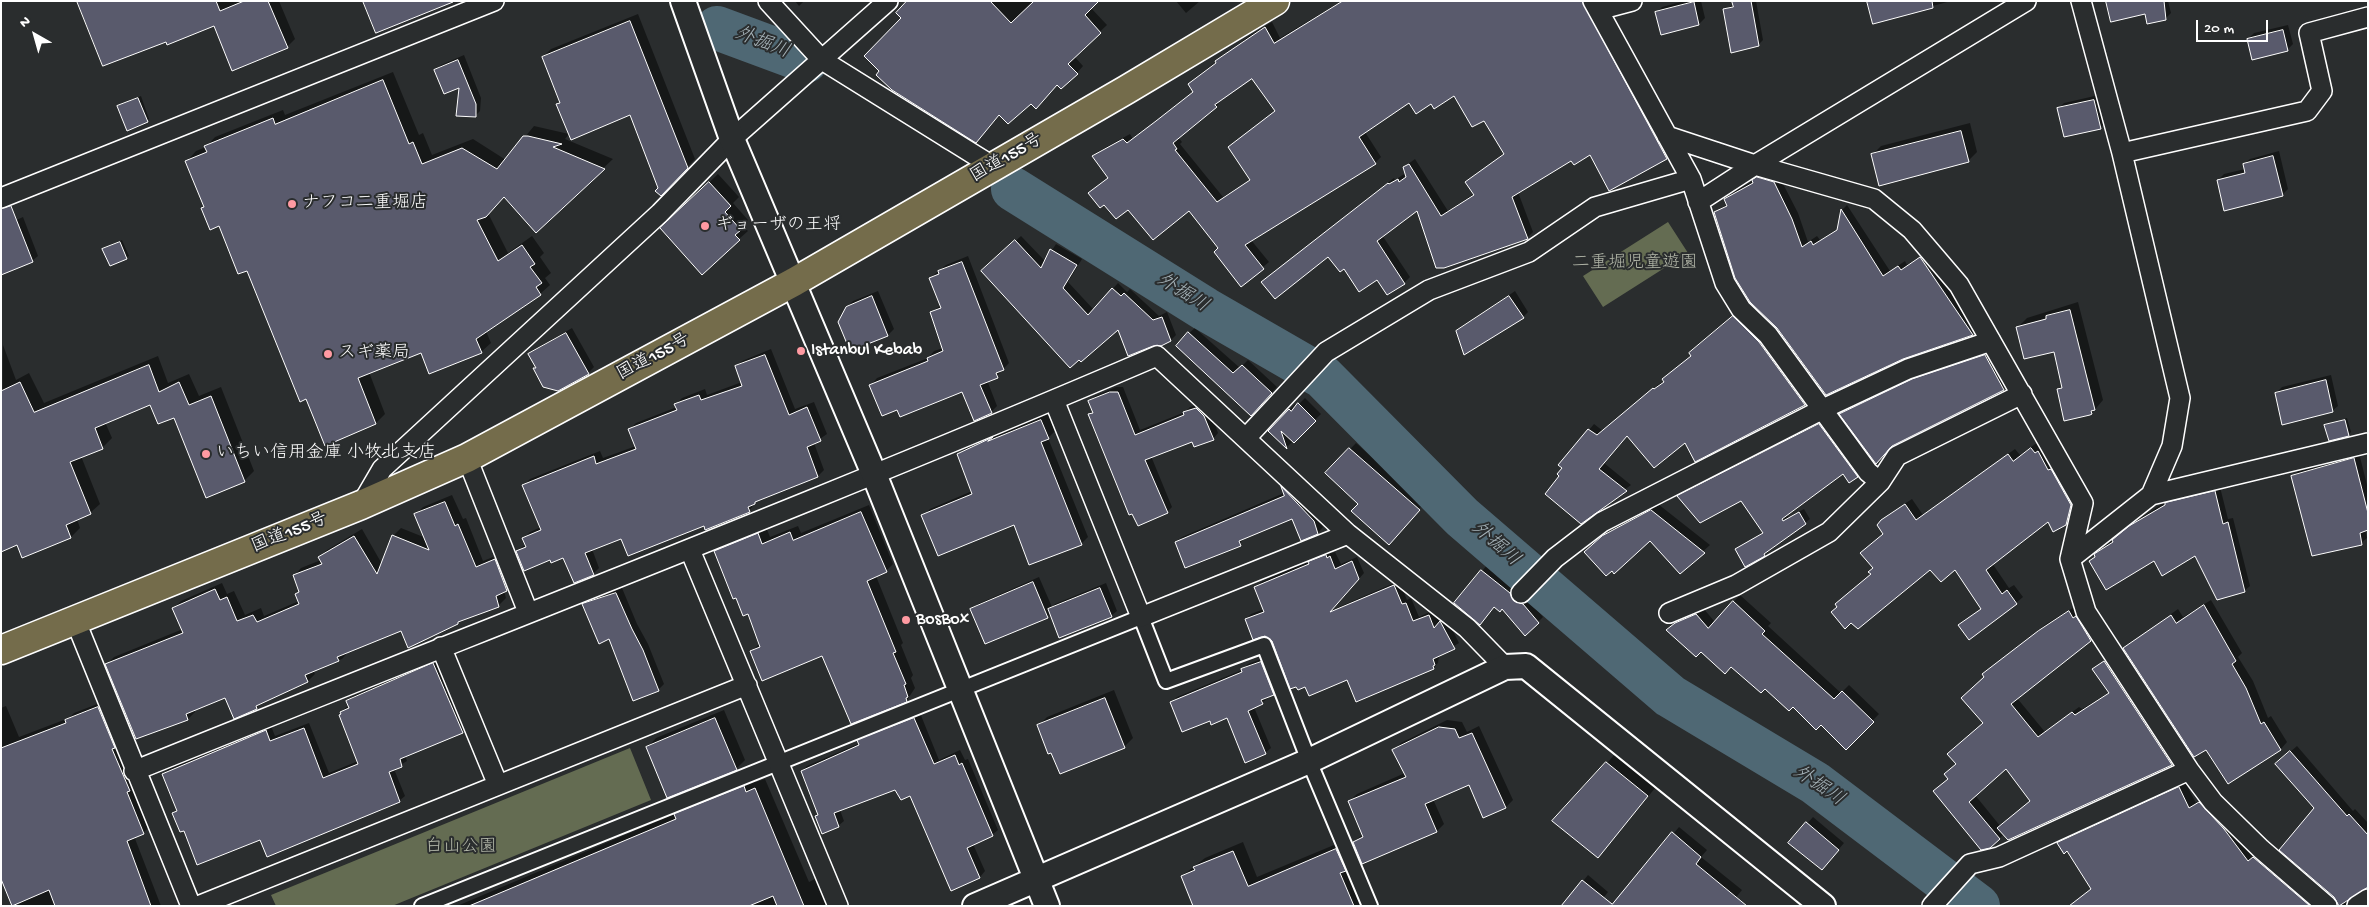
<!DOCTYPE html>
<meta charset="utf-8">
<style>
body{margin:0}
#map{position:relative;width:2369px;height:907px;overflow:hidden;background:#2a2d2e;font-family:"Gochi Hand",sans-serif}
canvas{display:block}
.frame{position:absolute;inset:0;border:2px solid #fff;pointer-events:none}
.north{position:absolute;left:10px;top:10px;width:50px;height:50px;-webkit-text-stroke:4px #2a2d2e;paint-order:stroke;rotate:322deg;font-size:14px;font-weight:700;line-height:20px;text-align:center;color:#fff}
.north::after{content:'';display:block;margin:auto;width:18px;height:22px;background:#fff;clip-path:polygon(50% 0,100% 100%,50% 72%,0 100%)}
.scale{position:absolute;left:2196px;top:20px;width:72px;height:22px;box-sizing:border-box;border:2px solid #fff;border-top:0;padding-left:6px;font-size:15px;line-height:18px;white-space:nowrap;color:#fff;-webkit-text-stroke:4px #2a2d2e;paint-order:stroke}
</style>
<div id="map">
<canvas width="2369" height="907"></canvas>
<div class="frame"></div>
<div class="north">N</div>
<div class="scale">20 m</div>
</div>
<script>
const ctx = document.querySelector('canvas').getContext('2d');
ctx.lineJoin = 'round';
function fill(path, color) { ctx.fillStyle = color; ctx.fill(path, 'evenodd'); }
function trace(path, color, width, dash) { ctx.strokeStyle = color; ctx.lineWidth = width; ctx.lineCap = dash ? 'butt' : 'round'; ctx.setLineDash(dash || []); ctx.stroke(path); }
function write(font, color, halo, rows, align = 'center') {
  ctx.font = font + ' "Gochi Hand","Klee One",sans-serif'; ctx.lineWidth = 4; ctx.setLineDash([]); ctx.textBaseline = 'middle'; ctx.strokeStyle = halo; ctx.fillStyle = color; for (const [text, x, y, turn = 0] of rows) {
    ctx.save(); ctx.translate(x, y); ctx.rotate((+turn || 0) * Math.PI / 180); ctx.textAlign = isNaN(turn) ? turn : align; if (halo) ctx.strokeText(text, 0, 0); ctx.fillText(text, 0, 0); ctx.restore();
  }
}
fill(new Path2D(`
 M1668,222L1688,253L1603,307L1583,276Z
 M630,748L651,800L392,906H276L271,895Z`), '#646c52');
fill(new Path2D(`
 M79,1H279L295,39L287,47L214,24L167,40Z
 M795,1H804L799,6Z
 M909,1H1098L1091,8L1107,25L1074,56L1083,66L1077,73L1031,102L1000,114L903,18Z
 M1176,1H1200L1186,13Z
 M1342,1H1589L1672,152L1666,158L1590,153L1572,159L1518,192L1533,232L1527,238L1444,267L1418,209L1382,235L1410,277L1404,283L1378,279L1345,267L1329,255L1269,276L1394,178L1395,180L1404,174L1407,180L1404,167L1415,159L1448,211L1475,193L1467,182L1504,153L1484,119L1455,94L1431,102H1410L1365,132L1381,157L1375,163L1251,240L1269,262L1241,285L1219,248L1189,209L1128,208L1096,187L1109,177L1093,157L1099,151L1130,134L1133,139L1194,91L1189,84L1195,78L1249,36L1272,22L1280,38ZM1252,77L1276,110L1229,147L1251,179L1223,197L1180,144L1182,142L1178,137L1216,107L1221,100Z
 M1684,1H1701L1705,18L1699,24L1662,33L1656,13L1662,7Z
 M1733,1H1756L1763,40L1758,45L1724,10L1734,4Z
 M1869,1H1951L1874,22Z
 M2108,1H2168L2171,13L2165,19Z
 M638,14L695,159L661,194L631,114L569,134L565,139L613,159L536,231L504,196L488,213L508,253L532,236L544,253L540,257L551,273L545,278L550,285L540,294L486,331L491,343L481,352L422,351L369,372L385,414L376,423L326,444L307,398L248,269L205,206L187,161L196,151L206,147L215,137L283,110L285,115L393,72L419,135L423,133L432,155L473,139L506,160L534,126L569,134L557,105L561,101L543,57L551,49Z
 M2288,25L2293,44L2287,50L2248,39L2254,33Z
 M464,55L481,98L480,111L475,116L460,86L436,70L441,65Z
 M2099,95L2106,122L2100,128L2058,109L2064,103Z
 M141,96L149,119L147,121L119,106Z
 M1970,123L1977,152L1968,161L1872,155L1881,146Z
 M2279,151L2288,189L2282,195L2218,180L2224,174L2245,169L2244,164L2250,159Z
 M718,174L739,197L733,203L748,220L743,226L748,231L739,239L662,228Z
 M1760,175L1779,176L1798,213L1808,242L1817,236L1820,240L1839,228L1842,210L1847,205L1890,271L1905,261L1907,265L1919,257L1969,333H1972L1921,256L1927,252L1978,328L1972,334L1715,212L1728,204L1725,199L1731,193L1753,181Z
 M23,217L38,256L32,261L1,227Z
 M1021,236L1045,261L1056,244L1082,259L1068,282L1094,310L1118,283L1127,292L1130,289L1159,316L1167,312L1176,335L1171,340L1160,344L1119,328L1081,361L988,266Z
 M122,240L129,256L126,258L104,249Z
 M968,256L1009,363L997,376L987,380L997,406L991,412L962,390L898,408L871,385L877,378L928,358L934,351L943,348L932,312L941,305L930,278L946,265Z
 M878,291L894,329L888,335L851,350L847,307L853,301Z
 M1515,291L1528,312L1523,317L1458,331Z
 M2078,302L2103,400L2092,413L2065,419L2058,389L2063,385L2055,350L2018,327L2027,318Z
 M1739,312L1810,399L1805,404L1696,460L1685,441L1627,434L1604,463L1631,485L1581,522L1561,476L1564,468L1560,465L1594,424L1603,431L1659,384L1665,381L1692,356L1695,348Z
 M572,328L594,367L588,373L558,390L534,369L537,366L530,354L536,349Z
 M1195,328L1240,368L1248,360L1277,387L1251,414L1189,333Z
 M3,345L16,380L29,373L44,403L158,356L168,383L189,374L199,396L221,387L254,471L244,481L175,416L151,403L105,422L112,438L102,448L81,456L100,504L90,513L77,519L80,528L71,537L18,544L1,550Z
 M771,349L795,409L814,402L827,434L814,443L824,470L818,476L758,499L749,511L621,538L592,549L599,568L593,574L564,557L550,559L517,551L526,544L524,538L530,532L541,527L524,485L530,479L600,451L603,458L636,446L630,429L636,423L677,407L676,404L682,398L705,389L707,395L742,382L736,367L742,361Z
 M1990,350L2009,384L2004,389L1893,444L1841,414L1846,409L1919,375Z
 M2331,375L2338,406L2332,411L2276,393L2282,387Z
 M1116,387H1123L1140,430L1185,412L1190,407L1202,403L1210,410L1218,433L1213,439L1193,440L1151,456L1172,507L1167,512L1090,415L1093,411L1090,401L1095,396Z
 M1305,398L1321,414L1287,447L1270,431L1295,404L1297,406Z
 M1048,414L1055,431L1048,438L1088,537L1081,544L1015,523L923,516L930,509L972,491L958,455L965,448Z
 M2347,418L2351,432L2348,435L2326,426Z
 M1824,420L1862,471L1857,476L1844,473L1786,514L1789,517L1804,509L1810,519L1764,555L1737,549L1763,532L1741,499L1679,496L1684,492Z
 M2038,442L2077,498L2072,517L2066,524L2049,520L1992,563L2009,588L2014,585L2023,597L2016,603L1960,625L1982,608L1955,568L1872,573L1884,534L1878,525L1889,514L1912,499L1923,515L2015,449L2020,455Z
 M1356,443L1424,503L1395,537L1327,473Z
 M2359,453L2368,489V529L2365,530L2367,538L2361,543L2293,476L2298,471Z
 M1287,482L1319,517L1323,527L1318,533L1301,539L1293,517L1244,537L1240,544L1176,542L1182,537L1284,493L1282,487Z
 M2220,487L2228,519L2233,518L2250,586L2244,591L2196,555L2155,560L2091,561L2101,549L2136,521L2171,498Z
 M452,495L463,519L466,518L483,561L493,557L505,588H507L495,556L503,553L514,583L506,590L504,591L506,598L499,605L462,619L458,623L401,629L349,651L342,659L313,670L315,674L308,681L264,700L256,708L226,696L194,709L195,712L188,719L163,729L107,664L114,657L183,629L174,608L181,601L222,583L227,594L234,591L245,615L261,608L264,616L299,601L300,591L294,576L301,568L321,560L319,557L327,550L362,529L382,564L393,536L401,528L426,538L416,514L423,507Z
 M1658,504L1710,545L1680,572L1651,540L1592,546L1610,530Z
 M869,505L893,564L886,571L876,576L903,643L901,645L913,675L911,678L915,688L907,700L851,723L823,654L751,652L759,644L748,613L715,552L723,544L766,527L770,537L798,526L801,533Z
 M1332,550V553L1335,552L1341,564L1357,557L1364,573L1332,610L1399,581L1407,600L1411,598L1419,617L1434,610L1440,623L1446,617L1459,643L1439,655L1438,663L1433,668L1306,686L1271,638L1246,619L1251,614L1264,609L1256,587L1261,582Z
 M1487,565L1528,599L1543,617L1538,622L1503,607L1456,603Z
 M1039,577L1052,607L1055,604L1106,583L1117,611L1111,616L1051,613L1047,617L972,609L978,604Z
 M622,588L637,624L648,644L664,684L658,690L584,604L589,599Z
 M1740,595L1771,623L1768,626L1841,693L1849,685L1879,714L1846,748L1821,724L1731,666L1675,623L1683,616L1703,608L1715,622Z
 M2211,600L2242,653L2238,657L2253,681L2268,718L2271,716L2287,742L2281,749L2228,782L2207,749L2124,648L2178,609L2183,617Z
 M2076,606L2097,633L2017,698L2045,732L2079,707L2082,709L2110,692L2094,669L2111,655L2178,758L2172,764L2009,839L2004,834L1999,839L1949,778L1984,723L1986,677L1990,668L2046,624ZM2006,768L2031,800L2001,827L1975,795Z
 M1267,657L1279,688L1262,703L1254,707L1271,748L1265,753L1228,717L1211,719L1172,702L1177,697L1242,670L1248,664Z
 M438,659L467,727L462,732L405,755L407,761L394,769L405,796L399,801L261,838L174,813L178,809L164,774L169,768L271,726L275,736L309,723L329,773L358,761L341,712L349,705L347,701L353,696Z
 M1114,690L1133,738L1124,747L1038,726L1047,717Z
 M105,701L150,826L143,833L134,836L161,906H14L4,883L1,884V708L6,706L19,737L69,718L74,713Z
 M724,710L745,760L736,769L648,747L656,738Z
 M920,713L939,760L960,750L965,760L968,759L998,830L992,835L973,844L985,871L980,877L952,889L910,794L896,788L840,810L844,821L838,826L816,816L819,814L802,771L807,766L860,743L864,735Z
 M1447,720L1462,722L1467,732L1479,726L1513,800L1506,807L1484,816L1470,784L1433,799L1444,824L1437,831L1363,862L1354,842L1363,834L1349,801L1357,794L1405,773L1394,750L1401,743Z
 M2297,746L2353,811L2355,809L2368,823V887L2353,896V906H2338L2316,808L2283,758Z
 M1615,754L1656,787L1606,847L1554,820L1579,791L1587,782L1589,784Z
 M754,777L756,782L765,779L809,882L821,876L831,906H457L677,813L686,804Z
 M2185,782L2196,803L2205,797L2230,823L2254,856L2260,852L2322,906H2082L2084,895L2092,888L2068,850L2059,843L2064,837Z
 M1813,817L1844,843L1827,863L1790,843Z
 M1679,827L1707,850L1701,857L1742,890L1729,906H1612Z
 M1346,840L1367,906H1194L1182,876L1205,858L1243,842L1257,877Z
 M1588,875L1608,892L1597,906H1563Z`), '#0007');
trace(new Path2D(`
 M717,28L806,61
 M1013,189L1205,309L1323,377L1462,517L1670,696L1815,783L1978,906`), '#4f6874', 44);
const building = new Path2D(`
 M77,1H216L220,11L244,1H268L288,48L232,71L214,26L167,45L166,42L103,66Z
 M363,1H453V2L376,33Z
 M907,1H990L1011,23L1034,1H1099L1085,15L1101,33L1068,64L1078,74L1061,89L1057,85L1036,109L1031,104L1008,124L999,115L976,143L892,90L876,75L879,71L864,56L901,18L896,13Z
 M1343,1H1582L1667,159L1609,191L1590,155L1574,165L1571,161L1512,197L1528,239L1444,268H1436L1417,211L1377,241L1405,284L1387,295L1377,280L1359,292L1344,269L1340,272L1328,257L1275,299L1261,282L1388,183L1389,184L1398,179L1399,182L1406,177L1403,167L1409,164L1441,216L1474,195L1465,182L1504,154L1484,121L1472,127L1454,96L1434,109L1431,104L1416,114L1409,103L1359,137L1376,164L1245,245L1264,269L1241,287L1214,252L1218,248L1189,211L1153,240L1128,210L1116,219L1104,205L1100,208L1088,193L1108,178L1092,156L1123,139L1127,143L1156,121L1193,92L1188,84L1216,63L1215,61L1265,27L1274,43ZM1252,79L1275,111L1228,147L1250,180L1217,202L1175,150L1177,149L1173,143L1217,107L1215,105Z
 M1732,1H1751L1759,46L1731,53L1723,9L1733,7Z
 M1867,1H1932L1933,8L1873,24Z
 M2106,1H2164L2166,20L2147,24L2145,14L2111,22Z
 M1694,2L1699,25L1661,35L1655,12Z
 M630,21L688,168L661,196L655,191L658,188L630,115L571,140L556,104L560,103L542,57Z
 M2283,30L2288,51L2252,60L2247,39Z
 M458,60L476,104V117L456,116L459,88L444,94L434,70Z
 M383,80L409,144L413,142L422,164L462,148L497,169L523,136H528L562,144L553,147L605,169L536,233L504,197L486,217L477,220L498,261L522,245L535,264L530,267L542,283L536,287L541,295L476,339L482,353L429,374L421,353L358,378L376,424L325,446L306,399L300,402L247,271L238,274L219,226L210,230L201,208L204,207L185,161L207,152L204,146L273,118L275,124Z
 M138,98L148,122L127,131L117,106Z
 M2094,100L2101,129L2064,137L2057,108Z
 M1961,131L1969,162L1879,186L1871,154Z
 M2273,156L2283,196L2224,211L2217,180L2245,173L2243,164Z
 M1757,177L1774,182L1792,219L1802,247L1811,241L1813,245L1837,230L1841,209L1883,276L1898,266L1901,270L1920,257L1973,335L1903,359L1826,395L1777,328L1750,302L1735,278L1714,212L1727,206L1724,199L1753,183L1752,180Z
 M709,182L731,206L725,212L741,230L735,235L740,240L702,275L660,228Z
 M11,206L33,262L1,275V209Z
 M1015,240L1041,268L1050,249L1077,265L1063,288L1088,315L1112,288L1121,296L1124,293L1153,320L1162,317L1171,341L1161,346H1153L1128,356L1118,330L1081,362L1079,360L1070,368L981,271Z
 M120,242L127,259L110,266L102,249Z
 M962,262L1004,370L996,373L998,378L980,385L992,413L974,421L962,392L900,417L897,410L882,416L869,385L928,361L927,358L943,351L930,312L941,308L929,278L939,274L938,271Z
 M872,296L888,336L850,351L838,322L846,307Z
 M1509,296L1524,318L1464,355L1456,331Z
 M2070,310L2095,410L2091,411L2092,414L2090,415L2064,421L2057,389L2062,388L2054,352L2024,359L2016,327L2046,319V316Z
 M1733,316L1759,342L1805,405L1695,462L1685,443L1654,468L1627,436L1599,469L1627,491L1581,524L1545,494L1559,476L1557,474L1562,468L1558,465L1588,429L1597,435L1653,388L1654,389L1664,382L1662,379L1691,356L1689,353Z
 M1188,332L1233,373L1242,365L1272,393L1251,416L1176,346Z
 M566,333L589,374L558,391L543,387L533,368H536L528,354Z
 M765,355L789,415L807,407L821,441L807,447L818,477L755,502V504L748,507L750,512L705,530L704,526L628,556L621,539L585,553L594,575L574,583L563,558L551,563L550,560L524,571L516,551L526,547L522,538L541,530L522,485L594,456L596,464L636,449L628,429L677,410L674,404L699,395L701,400L742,386L735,366Z
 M1985,355L2004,390L1892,446L1876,464L1839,414L1912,379Z
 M149,365L159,392L179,382L189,405L211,396L245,482L206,498L174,418L158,424L150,405L95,428L103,449L70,462L91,514L66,525L71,538L22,558L17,545L1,552V391L20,382L34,412Z
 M2326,380L2333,412L2282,425L2275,393Z
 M1110,392H1118L1135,435L1184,415L1183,412L1196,408L1204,416L1214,440L1194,447L1192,442L1145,460L1168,513L1138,526L1132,514L1129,515L1088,414L1093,413L1088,401Z
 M1298,403L1316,421L1294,443L1281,431L1287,449L1268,431L1289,409L1291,411Z
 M1041,420L1049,439L1041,442L1082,545L1029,565L1014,525L938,556L921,515L972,494L957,454L993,437L988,441Z
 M2345,420L2349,436L2329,441L2324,425Z
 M1819,424L1858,477L1849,483L1843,474L1782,519L1783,521L1799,512L1806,524L1764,554L1765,556L1745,567L1735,549L1763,533L1741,501L1700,523L1677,496Z
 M1349,448L1420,510L1389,545L1351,511L1358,504L1325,473Z
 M2031,448L2035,453L2038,451L2048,470L2051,469L2071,505L2066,525L2053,532L2048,522L1986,570L2002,594L2007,590L2017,604L1969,640L1958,625L1981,609L1955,570L1941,582L1930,570L1858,629L1851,623L1845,629L1831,612L1837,607L1835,604L1871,574L1868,572L1873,568L1860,553L1883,534L1877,525L1881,520L1905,504L1916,520L2008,454L2013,461Z
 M2354,458L2368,513V530L2360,533L2362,545L2312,556L2291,476Z
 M1281,486L1314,521L1318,534L1301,541L1292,519L1239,541L1241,546L1185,568L1175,542L1284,496Z
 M2215,491L2223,524L2228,522L2245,592L2217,600L2195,556L2162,576L2154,561L2106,590L2089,561L2095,557L2094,554L2113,542L2112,540L2129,526L2165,505V503Z
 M445,502L455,526L458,524L476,567L495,559L507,591L496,596L499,607L458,622V624L408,648L401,631L337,657L339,661L305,675L308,682L256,706L257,709L234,719L225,698L186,714L188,720L136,739L105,664L183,633L172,608L215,589L220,600L227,597L237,621L253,615L257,622L299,604L295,594L299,592L293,575L322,564L318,557L354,536L377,574L392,535L429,550L414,514Z
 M1651,510L1705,553L1680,574L1650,541L1614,574L1612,571L1606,576L1584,552L1602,536Z
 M861,512L887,572L867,581L896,652L893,653L906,684L904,685L908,697L906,698L907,702L851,724L822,656L762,681L750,651L760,647L748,614L743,616L736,598L733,599L714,551L758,533L762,544L790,532L793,540Z
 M1326,555L1327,558L1330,556L1335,569L1352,561L1359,579L1330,612L1394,585L1402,604L1406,603L1413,621L1429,615L1434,628L1440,621L1455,649L1433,659L1435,665L1433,666L1434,669L1356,702L1347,680L1309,696L1305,687L1298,690L1296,687L1290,689L1272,641L1265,636L1253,640L1245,619L1264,612L1254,587L1309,564L1308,562Z
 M1481,570L1510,593L1514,601L1523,604L1539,623L1525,636L1502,609L1500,612L1494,607L1480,625L1454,603Z
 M1033,582L1048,618L985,644L970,609Z
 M1100,588L1112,617L1059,638L1048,609Z
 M616,593L632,629L643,650L659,691L633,701L609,639L599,644L582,604Z
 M1733,601L1765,631L1762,634L1834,699L1842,691L1874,722L1846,750L1821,725L1816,730L1793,707L1789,711L1765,689L1761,693L1731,667L1725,674L1701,652L1696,657L1666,630L1675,623L1696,614L1708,628Z
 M2204,605L2236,661L2232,664L2246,688L2261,724L2264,722L2281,750L2228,784L2206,750L2194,757L2123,648L2171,615L2176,623Z
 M2069,611L2073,618L2076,616L2091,641L2011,704L2038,737L2072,712L2075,715L2109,693L2092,669L2104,661L2172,765L2008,840L1997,828L2030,801L2006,769L1969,802L2000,839L1990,848L1981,850L1933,791L1948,779L1944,774L1956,764L1947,754L1983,723L1961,698L1984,677L1982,674L2038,631Z
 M1261,662L1274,695L1261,700L1263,704L1248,711L1266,754L1245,763L1227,718L1211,725L1210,721L1182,732L1170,702L1242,672L1241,669Z
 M433,663L463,733L400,759L402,767L389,772L400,802L267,857L260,840L197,865L184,831L180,832L172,813L177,811L162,774L266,730L270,741L304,728L323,778L358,764L339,715L341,714L340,712L349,708L346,701Z
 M1105,698L1125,748L1060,774L1051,753L1048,754L1037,725Z
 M98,707L115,748L112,749L130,791L127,792L144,834L127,841L151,906H55L49,890L12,906L1,879V748L66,723L65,720Z
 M715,718L737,770L667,798L646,747Z
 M914,718L934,764L955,755L959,765L962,763L993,836L967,848L980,878L951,891L910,796L901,800L895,790L834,813L839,827L822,834L815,816L818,815L801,771L859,745L857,740Z
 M1439,727L1455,729L1459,738L1472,733L1506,808L1483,818L1469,785L1425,804L1437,832L1362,864L1353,842L1363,837L1348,801L1406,777L1392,750Z
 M2290,751L2347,816L2349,814L2368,835V887L2339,906L2334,897L2279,850L2314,808L2275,764Z
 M1606,762L1648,796L1598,858L1552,821Z
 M744,786L746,792L755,788L804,906H777L773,896L749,906H469L676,819L674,814Z
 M2179,787L2189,808L2199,802L2224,829L2248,861L2253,857L2310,906H2069L2091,889L2067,851L2064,854L2057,843Z
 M1806,822L1839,850L1822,870L1788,843Z
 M1672,832L1701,857L1696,864L1747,906H1561L1582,880L1612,904Z
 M1336,849L1346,871L1340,873L1354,906H1193L1181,876L1195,870L1193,867L1233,851L1248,886Z`);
fill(building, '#595a6c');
trace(building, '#fff', 1);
const pedestrian = new Path2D(`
 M422,906L1141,617L1166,681L1264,645L1309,761L1370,906`);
const minor = new Path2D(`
 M768,1L822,60L994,167
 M1593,1L1691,179L1725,283L1741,309L1768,335L1868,472L1880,482
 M2081,1L2122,153L2180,398L2172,446L2151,495
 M1598,10L1632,1
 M1667,136L1755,165L2026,1
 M2122,153L2307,111L2322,91L2309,33L2368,17
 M1,198L494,1
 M1698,202L1755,165L1874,199L1912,230L1959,285L2083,503L2070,559L2086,612L2189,770L2213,802L2261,849L2327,906
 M1054,400L1141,617L1348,534
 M1246,438L1326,352L1429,290L1529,252L1595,207L1691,179
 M467,458L528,612
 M361,505L382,469L660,213L732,139L888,1
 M690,550L838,906
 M2070,559L2151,495L2368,443
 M1521,593L1555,558L1602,522L1823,409L1908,369L1991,341
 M1669,613L1736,585L1829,532L1880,482L1897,456L2022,394
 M76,622L191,906
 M441,647L498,785
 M134,771C475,633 819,501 1157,356L1348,534L1467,628L1505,667
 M198,906L747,685
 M1932,906L1970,864L1999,857L2189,770
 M2357,906L2368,899`);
const tertiary = new Path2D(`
 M683,1L732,139L874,474L1047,906
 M975,906L1309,761L1505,667L1526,666L1823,906`);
const trunk = new Path2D(`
 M1,650L361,505L467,458L794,282L1126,90L1275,1`);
trace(pedestrian, '#fff', 18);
trace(minor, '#fff', 22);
trace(tertiary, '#fff', 28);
trace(trunk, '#fff', 31);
trace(pedestrian, '#2a2d2e', 14);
trace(minor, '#2a2d2e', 19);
trace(tertiary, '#2a2d2e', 24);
trace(trunk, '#746c4b', 28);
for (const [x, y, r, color] of [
 [292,204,5,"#ff9aa2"],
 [705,226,5,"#ff9aa2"],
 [801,351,5,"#ff9aa2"],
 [328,354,5,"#ff9aa2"],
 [206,454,5,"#ff9aa2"],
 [906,620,5,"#ff9aa2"]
]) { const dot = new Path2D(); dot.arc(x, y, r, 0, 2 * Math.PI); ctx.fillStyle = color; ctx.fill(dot); trace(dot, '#2a2d2e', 2); }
write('18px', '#fff', '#2a2d2e', [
 ["国道155号",1007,159,-30],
 ["国道155号",654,358,-28],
 ["国道155号",290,534,-22]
]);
write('18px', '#fff', '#2a2d2e', [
 ["ナフコ二重堀店",302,204],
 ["ギョーザの王将",715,226],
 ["Istanbul Kebab",811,351],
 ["スギ薬局",338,354],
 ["いちい信用金庫 小牧北支店",216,454],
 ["BosBox",916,620]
], 'left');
write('18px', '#b2b6a8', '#2a2d2e', [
 ["二重堀児童遊園",1635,264],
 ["白山公園",461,848]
]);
write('italic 19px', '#a7b4ba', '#2a2d2e', [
 ["外掘川",762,44,21],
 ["外掘川",1182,294,32],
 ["外掘川",1495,545,41],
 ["外掘川",1818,787,34]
]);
</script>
